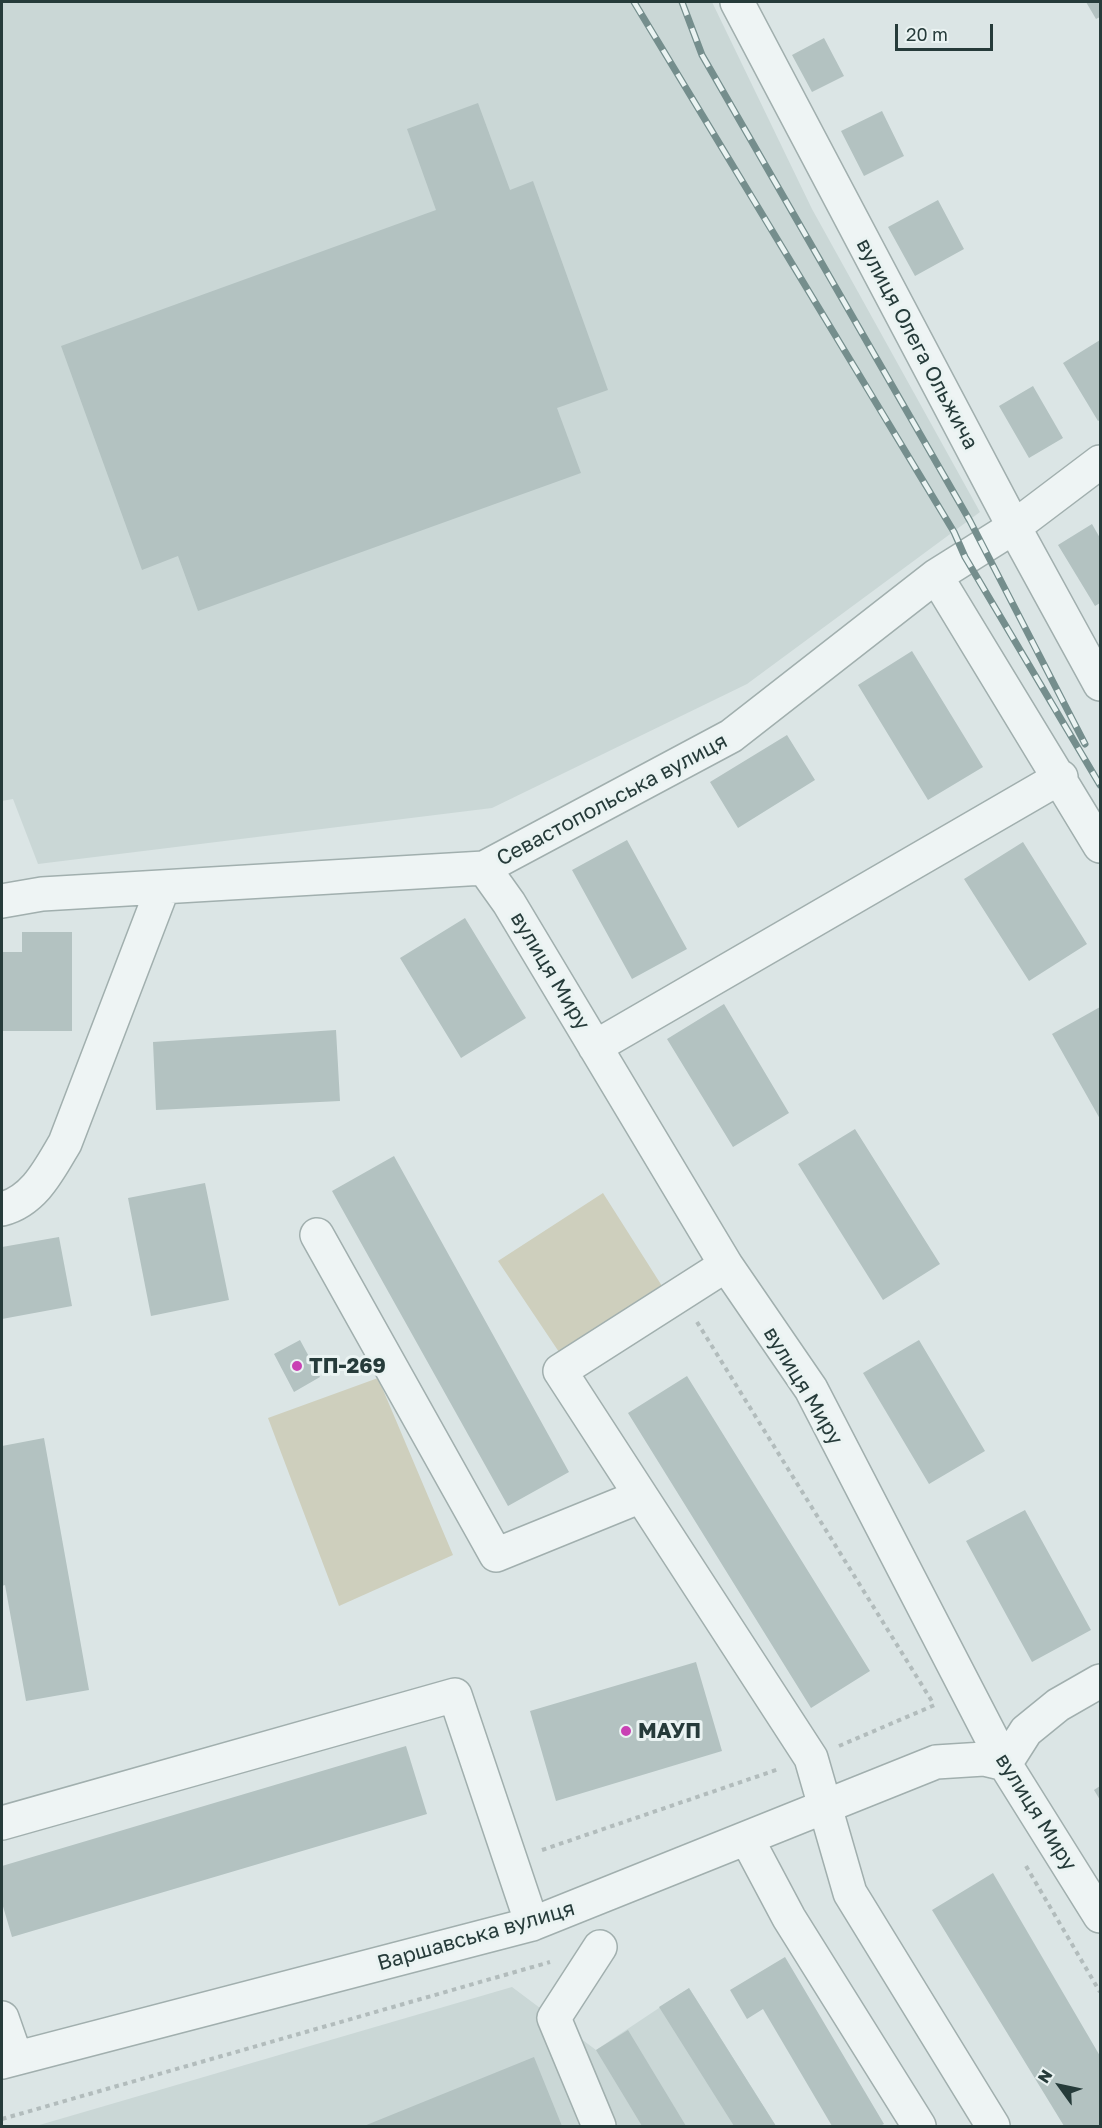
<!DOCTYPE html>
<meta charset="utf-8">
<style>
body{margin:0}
#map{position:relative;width:1102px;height:2128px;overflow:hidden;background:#dbe5e5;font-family:"Golos Text",sans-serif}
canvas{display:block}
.frame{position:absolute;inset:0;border:3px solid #263b3a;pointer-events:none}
.north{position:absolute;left:1030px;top:2056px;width:60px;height:60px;-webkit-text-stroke:4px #eaf3f2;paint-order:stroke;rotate:303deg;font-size:16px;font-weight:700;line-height:24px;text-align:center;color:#263b3a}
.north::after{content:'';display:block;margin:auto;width:21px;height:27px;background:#263b3a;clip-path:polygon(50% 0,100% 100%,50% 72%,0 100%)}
.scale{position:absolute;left:895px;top:24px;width:98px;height:27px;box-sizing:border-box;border:3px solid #263b3a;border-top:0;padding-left:8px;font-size:18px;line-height:21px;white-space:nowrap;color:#263b3a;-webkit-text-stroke:4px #eaf3f2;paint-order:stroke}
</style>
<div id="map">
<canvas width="1102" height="2128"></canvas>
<div class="frame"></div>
<div class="north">N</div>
<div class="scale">20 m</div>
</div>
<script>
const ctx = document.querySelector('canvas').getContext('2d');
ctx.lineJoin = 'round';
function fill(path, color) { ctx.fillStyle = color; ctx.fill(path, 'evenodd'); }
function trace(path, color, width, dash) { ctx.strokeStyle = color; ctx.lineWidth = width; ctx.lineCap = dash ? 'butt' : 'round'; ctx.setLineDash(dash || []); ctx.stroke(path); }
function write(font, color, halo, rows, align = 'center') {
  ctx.font = font + ' "Golos Text",sans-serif'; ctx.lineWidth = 6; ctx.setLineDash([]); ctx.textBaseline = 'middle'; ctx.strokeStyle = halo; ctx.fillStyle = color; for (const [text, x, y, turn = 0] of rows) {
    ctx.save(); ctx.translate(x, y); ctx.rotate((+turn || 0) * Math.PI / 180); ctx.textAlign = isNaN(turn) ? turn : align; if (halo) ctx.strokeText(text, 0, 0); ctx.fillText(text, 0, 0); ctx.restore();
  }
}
fill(new Path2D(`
 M2,2H712L812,209L980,512L747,684L492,808L38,864L13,799L2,801Z
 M512,1987L596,2050L689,1988L776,2126H36Z`), '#cad7d6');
fill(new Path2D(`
 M603,1193L662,1286L559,1352L498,1261Z
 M378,1378L453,1555L339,1606L268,1418Z`), '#cecfbd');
fill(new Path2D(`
 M1086,2H1100V17L1096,19Z
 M824,38L844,76L812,92L792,55Z
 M478,103L510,190L533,181L608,390L557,408L581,473L198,611L178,556L142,570L61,346L436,210L407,129Z
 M882,111L904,156L864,176L841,131Z
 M938,200L964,249L915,276L888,227Z
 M1100,340V420L1098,421L1063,363Z
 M1033,386L1063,438L1029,458L999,406Z
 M1092,524L1100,538V603L1095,606L1058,545Z
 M912,651L983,767L928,800L858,685Z
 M787,735L815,780L738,828L710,782Z
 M627,840L687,949L632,979L572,870Z
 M1023,842L1087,944L1029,981L964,879Z
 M465,918L526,1018L461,1058L400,958Z
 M22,932H72V1031H2V952H22Z
 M724,1004L789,1113L733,1147L667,1039Z
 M1100,1007V1119L1052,1034Z
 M336,1030L340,1101L156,1110L153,1042Z
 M855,1129L940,1264L883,1300L798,1164Z
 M394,1156L569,1472L508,1506L332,1191Z
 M205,1183L229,1300L151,1316L128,1198Z
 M59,1237L72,1306L2,1319V1247Z
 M300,1340L320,1377L294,1392L274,1354Z
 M919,1340L985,1451L929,1484L863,1373Z
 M687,1376L870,1671L811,1708L628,1413Z
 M44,1438L89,1690L26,1701L5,1585L2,1586V1446Z
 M1025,1510L1091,1630L1032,1662L966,1541Z
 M696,1662L722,1751L556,1801L530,1711Z
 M406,1746L427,1814L12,1937L2,1903V1866Z
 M1100,1786V1800L1094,1790Z
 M993,1873L1100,2056V2126H1064L932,1910Z
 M785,1957L884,2124L880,2126H832L763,2009L747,2019L730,1990Z
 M689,1988L776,2126H734L659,2007Z
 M628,2030L686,2126H642L596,2050Z
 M534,2057L562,2126H364Z`), '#b3c2c1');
const minor = new Path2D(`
 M737,2L1014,527L1100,684
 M936,576L1100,846
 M484,868L509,903L726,1265L811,1389L1005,1764L1100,1916
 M2,901L42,894L484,868L731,736L936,576L1014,527L1100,462
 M595,1047L1061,777
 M2,1209C34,1201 49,1170 65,1143L163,887
 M317,1235L496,1555L641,1496
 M726,1265L560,1371L811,1758L850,1893L993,2126
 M1005,1764L1026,1731L1058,1705L1100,1681
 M2,1823L455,1695L532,1924
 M747,1839L789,1918L919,2126
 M2,2018L16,2058
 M2,2062L532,1924L936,1762L984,1759L1005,1764
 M599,2126L554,2018L600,1947`);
trace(minor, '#a1afae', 36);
trace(new Path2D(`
 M697,1322L933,1703
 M839,1746L937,1704
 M542,1850L779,1769
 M1026,1866L1100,1992
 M2,2119L550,1962`), '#b2bcbc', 4, [4.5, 4.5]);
trace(minor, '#eef4f4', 33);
const rail = new Path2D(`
 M634,2L954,532L965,557L1100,785
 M682,2L702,55L970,521L1085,744`);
trace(rail, '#758e8d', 7);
trace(rail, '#eaf3f2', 4.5, [14]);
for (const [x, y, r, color] of [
 [297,1366,6,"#c941b4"],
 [626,1731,6,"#c941b4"]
]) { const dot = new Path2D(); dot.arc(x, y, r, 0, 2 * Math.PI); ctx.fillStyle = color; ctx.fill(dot); trace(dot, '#eaf3f2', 2); }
write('21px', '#263b3a', '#eaf3f2', [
 ["вулиця Олега Ольжича",917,344,62],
 ["Севастопольська вулиця",612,800,-28],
 ["вулиця Миру",550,971,59],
 ["вулиця Миру",803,1386,59],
 ["вулиця Миру",1036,1812,58],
 ["Варшавська вулиця",476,1936,-16]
]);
write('bold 21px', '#263b3a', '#eaf3f2', [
 ["ТП-269",309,1366],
 ["МАУП",638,1731]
], 'left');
</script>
